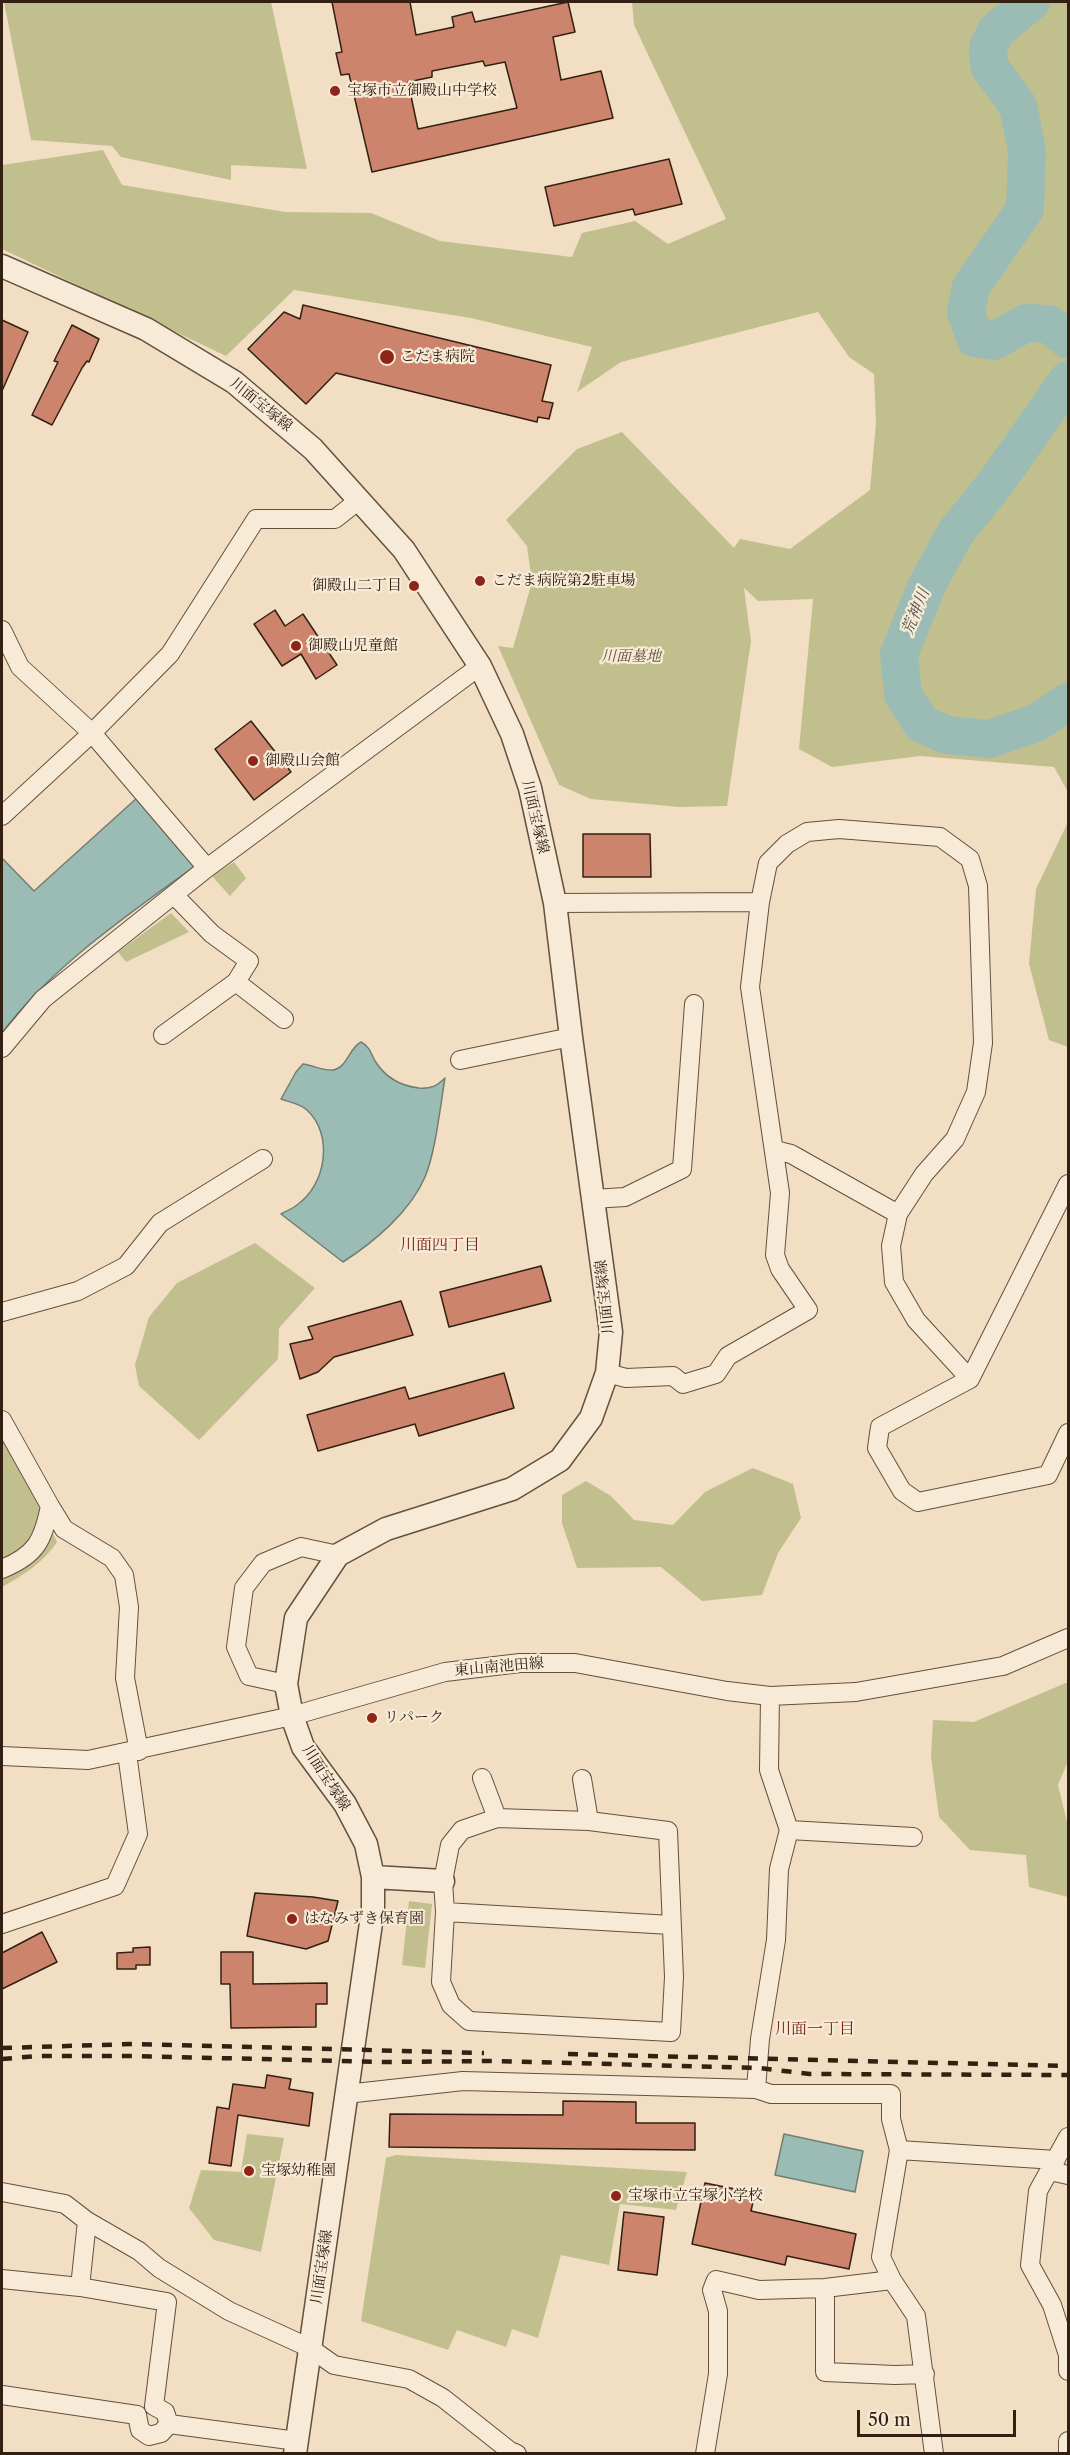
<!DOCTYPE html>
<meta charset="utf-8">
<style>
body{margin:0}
#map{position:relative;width:1070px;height:2455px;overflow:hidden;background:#f2dec2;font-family:"Libre Caslon Text",serif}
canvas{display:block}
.frame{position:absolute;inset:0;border:3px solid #332012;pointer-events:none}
.scale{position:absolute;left:857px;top:2410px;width:159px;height:27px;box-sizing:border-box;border:3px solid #332012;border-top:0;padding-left:8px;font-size:18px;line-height:21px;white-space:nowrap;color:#332012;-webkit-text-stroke:4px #f7ead7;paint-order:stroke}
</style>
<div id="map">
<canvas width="1070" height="2455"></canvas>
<div class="frame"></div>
<div class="scale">50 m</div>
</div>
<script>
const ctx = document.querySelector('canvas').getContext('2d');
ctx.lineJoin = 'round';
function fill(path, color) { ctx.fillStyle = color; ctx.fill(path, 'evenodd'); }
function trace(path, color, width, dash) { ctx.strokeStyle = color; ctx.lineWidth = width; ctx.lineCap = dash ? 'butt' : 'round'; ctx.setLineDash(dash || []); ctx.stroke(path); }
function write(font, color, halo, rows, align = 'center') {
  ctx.font = font + ' "Libre Caslon Text","Noto Serif JP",serif'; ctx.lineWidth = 4.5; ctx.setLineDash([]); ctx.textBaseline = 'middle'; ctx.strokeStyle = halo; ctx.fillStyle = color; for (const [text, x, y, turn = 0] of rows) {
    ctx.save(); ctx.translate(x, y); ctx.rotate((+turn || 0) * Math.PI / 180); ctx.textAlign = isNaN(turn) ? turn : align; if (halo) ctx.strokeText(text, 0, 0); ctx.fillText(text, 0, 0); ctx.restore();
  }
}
fill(new Path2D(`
 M4,2H271L307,169L231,165V180L121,157L112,146L31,140Z
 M632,2H1068V792L1054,767L920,756L832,767L799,749L813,599L758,601L744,588L751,641L727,806L680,807L591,799L559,785L498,646L513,648L532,582L527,546L506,520L577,449L622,432L734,548L740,539L790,549L870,490L876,423L874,374L849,357L818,312L621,362L577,392L592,347L471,318L294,290L226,356L2,249V165L103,150L122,185L285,212L371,213L440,241L572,257L582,233L635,221L668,244L726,219L634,25Z
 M1068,822V1047L1049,1040L1029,964L1036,889Z
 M234,862L246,878L230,896L212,876Z
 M171,913L189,932L126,962L118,952Z
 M255,1243L315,1288L279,1328L278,1359L199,1440L139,1386L135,1365L149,1317L177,1283Z
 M2,1435L5,1437L57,1542C44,1562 22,1576 2,1587Z
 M753,1468L793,1484L801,1518L778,1553L762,1595L702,1601L661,1567L577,1568L562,1523V1495L586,1481L611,1496L634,1520L673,1525L705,1492Z
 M1068,1682V1761L1058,1785L1068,1826V1897L1029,1887L1026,1855L970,1850L939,1817L931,1757L933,1720L974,1722Z
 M409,1901L432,1904L425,1968L402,1965Z
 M247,2134L284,2138L261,2252L214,2240L189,2208L201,2170L241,2172Z
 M396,2155L687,2172L676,2210L620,2204L609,2265L561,2255L538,2338L512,2329L506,2347L457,2330L448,2350L361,2321L386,2158Z`), '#c2bf8e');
const water = new Path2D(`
 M138,797L195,866C128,915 52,966 2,1033V858L34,891Z
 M361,1042C369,1046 371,1053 375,1061C385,1077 401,1086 419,1088C431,1089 437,1086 445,1078C440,1107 436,1150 425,1177C410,1212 374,1242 343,1262L281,1214C286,1211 292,1209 297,1205C326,1185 334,1135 307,1110C301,1104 289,1102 281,1099L296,1072L303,1064C312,1065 324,1071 333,1070C347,1068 349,1048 361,1042Z
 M784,2134L863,2151L855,2192L775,2175Z`);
fill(water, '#9bbcb4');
trace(water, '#717e73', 1.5);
trace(new Path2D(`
 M1031,2L996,31L988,47L989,66L1018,106L1027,151L1025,209L971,287L966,312L975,338L994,341L1026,323L1049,324L1068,340
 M1068,380L995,484L956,532L927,585L899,654L903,695L922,724L947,735L989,739L1036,723L1068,702`), '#9bbcb4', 38);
const building = new Path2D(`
 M332,2H410L416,35L454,27L452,17L472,12L475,22L568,2L575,32L553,37L561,80L601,71L613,118L372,172L349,74L341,75L336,53L342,52ZM483,61L485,66L505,62L517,108L418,129L408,82L432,77V71Z
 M669,159L682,204L635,215L633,209L554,226L545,187Z
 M303,305L551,365L542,401L553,403L549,419L538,417L537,422L336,373L306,404L248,349L284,312L300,319Z
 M2,320L28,332L2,391Z
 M72,325L99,339L89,362L87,361L82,368L52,425L32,415L58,362L54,361Z
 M275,610L285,626L303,614L337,665L316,679L301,654L282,666L254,624Z
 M251,721L291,772L254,800L215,749Z
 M583,834H650L651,877H583Z
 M541,1266L551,1301L449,1327L440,1292Z
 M401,1301L413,1335L334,1357L318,1372L300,1379L290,1344L313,1339L308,1327Z
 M504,1373L514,1408L419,1436L415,1424L318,1451L307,1415L405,1387L409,1399Z
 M255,1893L313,1897L338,1901L328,1941L306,1949L247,1936Z
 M42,1932L57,1962L2,1989V1953Z
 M150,1947V1965H136V1969H117V1953L133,1952V1948Z
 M221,1952H253V1984L327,1983V2004H316V2027L231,2028L230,1984H221Z
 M267,2075L291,2079L289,2089L313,2093L309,2126L238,2115L231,2166L209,2163L217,2107L229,2109L233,2084L265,2088Z
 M563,2101L636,2102V2123H695V2150L389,2147L390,2114L563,2115Z
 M705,2183L755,2193L751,2211L856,2234L849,2269L787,2256L785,2265L692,2244Z
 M624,2212L664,2217L657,2275L618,2270Z`);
fill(building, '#cc846c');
trace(building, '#332012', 1.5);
const minor = new Path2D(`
 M2,630L20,667L92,733L207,868
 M2,816L92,733L170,654L256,519H335L359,500
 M555,903L760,902
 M236,982L284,1019
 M163,1035L236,982L249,961L212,934L174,895
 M2,1048L43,999L207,868L480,666
 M460,1060L571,1037
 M775,1150L791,1154L898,1214
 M1068,1184L970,1379L880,1427L877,1448L902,1491L918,1502L1048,1475L1068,1433
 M593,1199L625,1197L682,1169L694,1004
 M2,1312L78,1291L126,1266L160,1223L263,1159
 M607,1373L626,1378L673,1376L683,1384L716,1374L728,1356L808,1310L780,1269L775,1255L780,1193L750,987L760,902L768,863L787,844L807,832L839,829L940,837L970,859L978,886L983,1043L976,1092L955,1139L924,1174L898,1214L891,1246L894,1282L916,1320L970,1379
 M2,1420L50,1506C43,1541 36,1555 2,1569
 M50,1506L64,1529L112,1558L124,1575L129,1607L125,1678L139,1751
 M286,1684L249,1676L236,1647L244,1588L263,1563L301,1547L338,1555
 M2,1756L88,1760L292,1716L445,1672L520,1663H575L727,1691L770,1696L856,1692L1003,1666L1068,1638
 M482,1778L497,1818
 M582,1779L589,1821
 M497,1818L589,1821L668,1831L674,1977L671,2032L469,2021L451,2005L441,1982L445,1912L443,1881L450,1845L462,1830Z
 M789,1830L913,1837
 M445,1912L671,1925
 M2,1924L115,1886L138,1834L127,1753
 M756,2089L760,2039L776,1940L779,1869L789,1830L769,1770L770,1696
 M346,2094L463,2081L756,2089L771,2094H891V2119L899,2150L881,2257L892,2280L916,2316L934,2454
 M1068,2137L1038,2191L1030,2265L1052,2305L1068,2355V2371
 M899,2150L1056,2160
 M1050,2171L1068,2175
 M2,2192L65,2204L87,2221L139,2251L159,2268L229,2311L310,2348L334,2365L409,2379L443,2398L510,2451L517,2454
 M87,2221L80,2287L167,2302L154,2406L165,2412L169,2424L297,2441
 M2,2279L80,2287
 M825,2288V2372L895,2375L925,2374
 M2,2395L137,2415L140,2430L149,2436L161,2433L169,2424
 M705,2454L718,2374V2311L712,2290L716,2280L759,2290L825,2288L892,2280
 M1068,2454V2441`);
const tertiary = new Path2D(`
 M2,266L146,329L234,382L313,449L404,550L480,666L512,734L530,788L555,903L571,1037L611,1332L607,1373L591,1418L560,1460L512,1489L386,1529L338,1555L296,1618L286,1684L292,1716L303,1747L345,1804L366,1844L373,1877V1909L295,2454
 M373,1877L443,1881`);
trace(minor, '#63503e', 20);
trace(tertiary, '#63503e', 25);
trace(minor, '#f7ead7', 18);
trace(tertiary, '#f7ead7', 22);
trace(new Path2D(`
 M2,2048L133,2044L484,2053
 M568,2054L1068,2066
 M2,2059L38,2056H133L383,2062L494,2061L759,2068L810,2074L1068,2075`), '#332012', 4.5, [10, 10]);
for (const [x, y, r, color] of [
 [335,91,6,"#8f2418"],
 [387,357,8,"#8f2418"],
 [480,581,6,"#8f2418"],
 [414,586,6,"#8f2418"],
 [296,646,6,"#8f2418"],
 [253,761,6,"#8f2418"],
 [372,1718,6,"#8f2418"],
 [292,1919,6,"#8f2418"],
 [249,2171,6,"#8f2418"],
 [616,2196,6,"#8f2418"]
]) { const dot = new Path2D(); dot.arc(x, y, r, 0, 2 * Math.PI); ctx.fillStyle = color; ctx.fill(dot); trace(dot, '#f7ead7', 2); }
write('15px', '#332012', '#f7ead7', [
 ["宝塚市立御殿山中学校",347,91],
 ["こだま病院",400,357],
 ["こだま病院第2駐車場",492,581],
 ["御殿山二丁目",402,586,"right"],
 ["御殿山児童館",308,646],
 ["御殿山会館",265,761],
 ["リパーク",384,1718],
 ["はなみずき保育園",304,1919],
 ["宝塚幼稚園",261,2171],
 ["宝塚市立宝塚小学校",628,2196]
], 'left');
write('15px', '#332012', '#f7ead7', [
 ["川面宝塚線",261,405,39],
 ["川面宝塚線",535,817,77],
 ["川面宝塚線",605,1297,-96],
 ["東山南池田線",499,1667,-5],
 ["川面宝塚線",326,1778,57],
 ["川面宝塚線",322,2267,-82]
]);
write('italic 15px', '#5e5037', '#f7ead7', [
 ["川面墓地",631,657]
]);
write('italic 16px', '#524f43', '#f7ead7', [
 ["荒神川",916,612,-68]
]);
write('16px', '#7a1f14', '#f7ead7', [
 ["川面四丁目",440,1245],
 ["川面一丁目",815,2029]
]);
</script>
